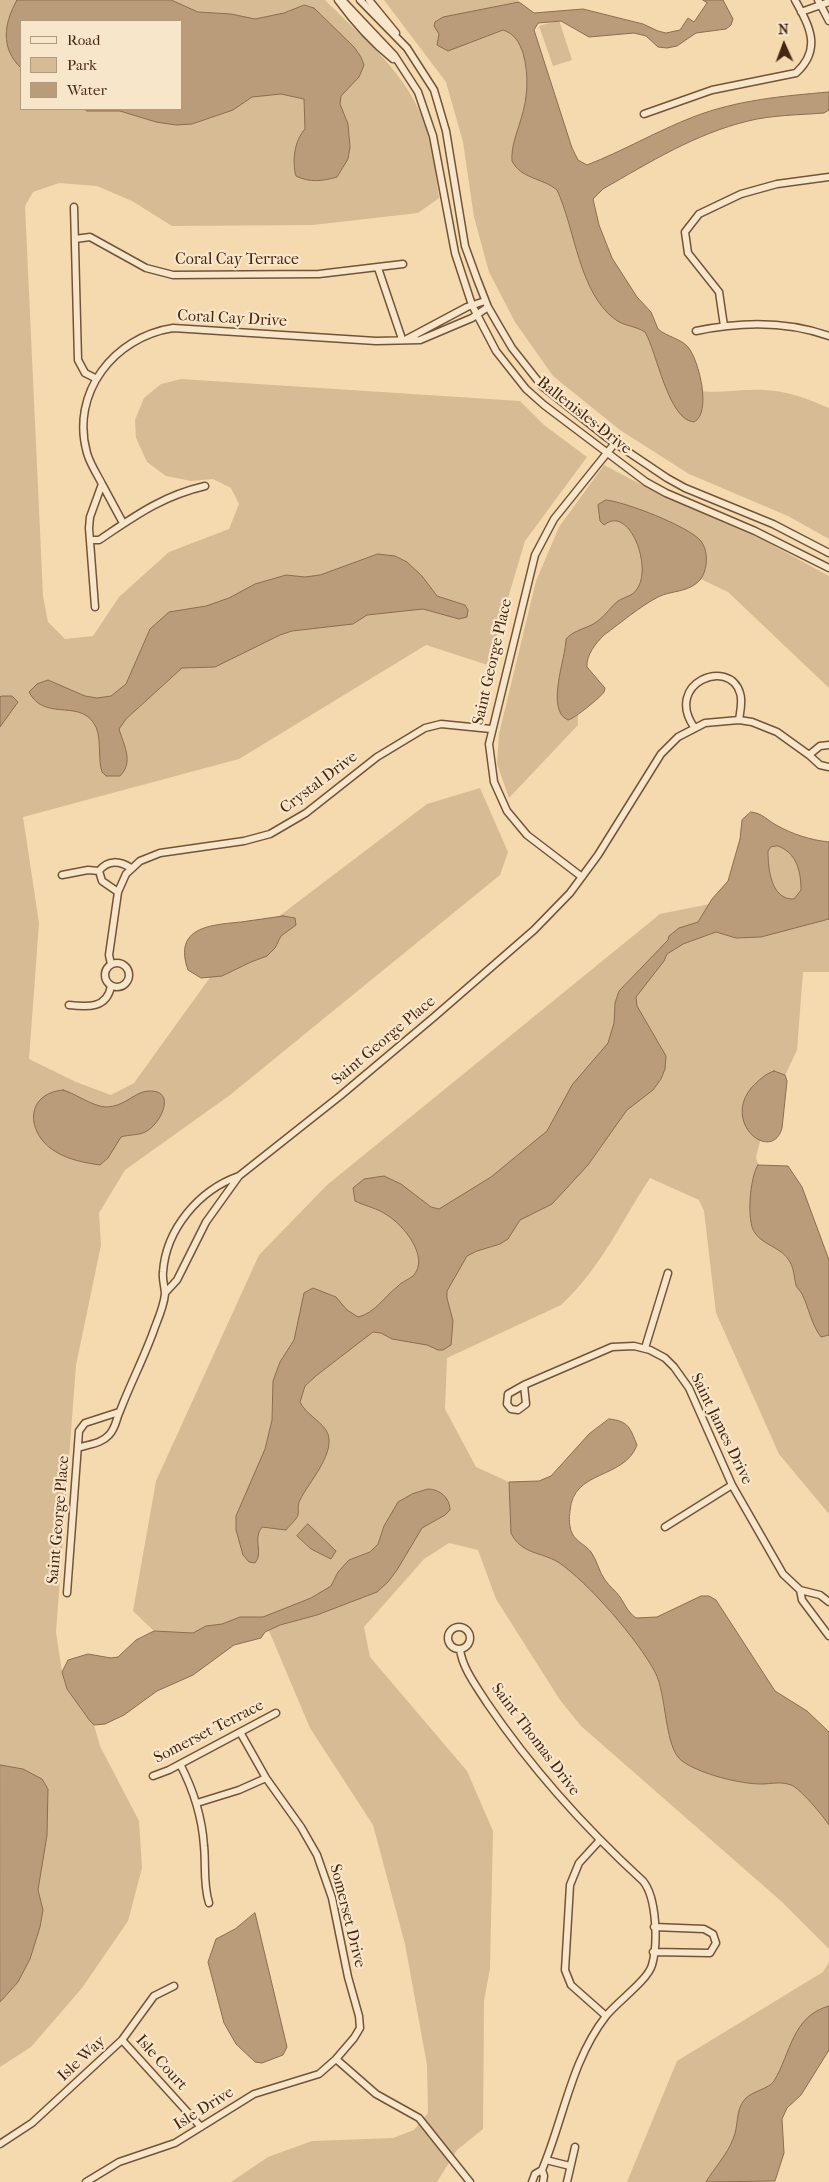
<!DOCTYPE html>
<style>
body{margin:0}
#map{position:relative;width:829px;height:2182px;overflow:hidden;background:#f5d9af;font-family:"IM FELL French Canon",serif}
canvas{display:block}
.legend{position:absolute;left:20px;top:20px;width:162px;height:90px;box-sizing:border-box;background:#f8e6cb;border:1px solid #b19a81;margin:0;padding:6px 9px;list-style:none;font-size:15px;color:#462712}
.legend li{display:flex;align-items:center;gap:10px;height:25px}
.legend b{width:25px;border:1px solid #b19a81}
.north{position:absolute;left:759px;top:20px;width:50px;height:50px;-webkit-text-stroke:4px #f8e6cb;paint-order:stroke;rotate:358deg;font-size:14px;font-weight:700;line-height:20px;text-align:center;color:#462712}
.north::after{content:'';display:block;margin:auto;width:18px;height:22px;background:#462712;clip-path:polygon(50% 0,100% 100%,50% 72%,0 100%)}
</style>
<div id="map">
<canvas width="829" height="2182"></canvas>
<ul class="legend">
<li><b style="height:6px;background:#f8e6cb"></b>Road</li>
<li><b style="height:14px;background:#d7bb94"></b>Park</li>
<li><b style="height:14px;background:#ba9c7a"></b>Water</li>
</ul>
<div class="north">N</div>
</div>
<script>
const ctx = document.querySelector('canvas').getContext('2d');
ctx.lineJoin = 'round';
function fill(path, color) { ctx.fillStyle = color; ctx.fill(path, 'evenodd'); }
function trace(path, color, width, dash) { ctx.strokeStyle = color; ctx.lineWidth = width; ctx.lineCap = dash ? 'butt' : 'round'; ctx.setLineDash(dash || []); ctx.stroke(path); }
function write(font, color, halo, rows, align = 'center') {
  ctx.font = font + ' "IM FELL French Canon",serif'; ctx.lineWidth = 4.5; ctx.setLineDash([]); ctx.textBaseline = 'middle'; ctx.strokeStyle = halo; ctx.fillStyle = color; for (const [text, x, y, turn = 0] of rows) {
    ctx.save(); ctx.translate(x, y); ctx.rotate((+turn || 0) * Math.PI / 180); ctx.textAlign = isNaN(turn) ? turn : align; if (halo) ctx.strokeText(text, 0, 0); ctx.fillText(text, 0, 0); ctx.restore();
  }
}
fill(new Path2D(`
 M0,0H325C359,34 403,70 421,115C432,141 435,170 439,198L418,213L313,225L172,226L132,201L97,186L59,183L33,192L25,206L43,596L48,622L65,639L93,636L119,597L169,552L229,529L239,504L231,488L213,479L191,481L166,476L147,462L136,438L135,420L144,398L161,384L181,379L520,401L544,425L587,457L525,541L488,665L426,645L239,759L23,817L39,923L29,1059L76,1082L111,1095L134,1083L224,958L427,804L480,788L508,852L500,875L230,1095L125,1170L99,1213L101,1245L76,1365L56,1632L62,1672L67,1689L94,1725L100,1746L139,1821L142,1868L128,1921L82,1988L31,2047L0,2067ZM21,21H181V109H21Z
 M384,0H518L557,150L631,307L695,390C718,395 741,388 765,390C788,391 808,399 829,408V539L788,516L689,474L620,430L553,376L515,322L489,272L474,217L463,142L446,82Z
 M559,20L572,60L553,66L539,26Z
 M604,465L665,497L763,540L829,576V688L728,592L678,568L588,638L577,681L578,725L509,798L497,764L499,734L536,581L559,527Z
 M776,840L829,846V972H803L797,1050L767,1114L756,1157L775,1228L829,1335V1514L779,1454L716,1313L704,1211L699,1200L650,1178C620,1223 602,1267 561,1305L447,1358L445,1409L476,1467L509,1482L541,1525L640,1628L829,1798V1949L782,1902L581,1726L560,1700L496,1599L478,1550L449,1543L424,1559L364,1627L370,1657L467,1771L493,1831L490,1968L484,2001L483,2129L457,2150L437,2182H231L268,2157L312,2141L393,2138L414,2130L428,2113L427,2065L405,1944L373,1825L310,1728L264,1619L192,1637L156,1633L133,1611L156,1481L259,1255L327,1185L660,914L720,902Z
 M829,1962V2025L741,2182H627L677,2061L823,1972Z`), '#d7bb94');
const water = new Path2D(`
 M17,0H171L198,12L231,14L255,19L284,13L304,5L314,8L354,47L361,57L364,65L359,77L341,96L340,104L348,124L350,147L348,159L337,177C323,181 310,183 296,176C292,162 294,141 305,129L304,99L281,94L252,97L233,110L192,124L176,125L156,122L120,111H87L84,109H181V21H21V68C0,48 4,23 17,0Z
 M703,0H723L733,19L731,25L726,29L696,33L677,46L667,48L658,47L646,36L634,33L589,37L561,21L538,23L534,30L572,148L578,160L587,165C623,151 657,131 693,117C737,100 783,96 829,92V110L824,113C799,115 772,115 748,121C695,134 650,162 603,189L593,199L599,225L612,258L637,297L651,312L658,329C667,337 680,338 688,347C699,360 712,413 694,422C668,420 657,352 645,332C636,326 624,326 616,320C579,294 575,228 557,190C543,178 521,179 512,161C511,146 517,133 521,119C528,97 529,75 523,53C519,42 515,34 503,30L448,51L437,45L439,34L434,26L435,22L443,17L519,2L534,13L583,9L643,24L658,31L666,33L680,30L688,18L694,22L707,3Z
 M606,500C626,502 687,526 700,540C709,550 708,570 700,580C688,593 672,590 658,597C639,607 622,622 604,635C596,643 586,655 587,667L605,688L604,692C601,697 574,719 568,720C545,710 566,658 566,639C576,628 589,629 599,620C606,615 611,606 618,601C624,597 633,596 637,589C653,567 629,504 604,525L600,521L598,505Z
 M378,554L395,556L407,562L422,576L437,596L465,605L468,610L467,617L459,619L423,609L367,615L353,624L292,631L280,635L215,667L182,668L126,719L119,729C124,746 134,762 120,776H106L102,772C97,757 103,735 93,722C77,700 44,721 29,692L37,684L48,680L85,696L97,698L111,696L126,684L150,629L169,612L206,606L229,598L255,584L286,575L305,577L320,575Z
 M3,696H12L18,702L0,727V697Z
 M751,812C762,813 767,820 776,825C792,834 810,840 829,842V919L761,937L736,938L716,932L683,944L667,954L664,961L636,997L637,1006L666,1056L665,1069L661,1079L653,1090L627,1110L588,1165L552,1204L520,1220L508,1239L500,1244L477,1251L467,1256L447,1291V1298L453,1321L451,1345L443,1350H438L427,1345L392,1339L381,1333L373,1332L317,1375L305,1386L300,1402C306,1414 318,1419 326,1430C339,1450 308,1483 300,1500C297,1505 299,1510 298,1515C297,1519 289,1526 286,1530L262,1527C252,1539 264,1553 255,1563L249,1562L243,1555L236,1530V1516L265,1449L272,1420L273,1381L280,1362L294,1340L304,1293L313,1288L336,1297L347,1310L358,1317C375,1313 384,1297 397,1287C401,1282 408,1280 413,1276C431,1257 402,1224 387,1215C377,1208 365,1206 355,1201L353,1188L364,1179L384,1176L401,1184L431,1207L439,1209L491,1177L547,1131L572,1085L608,1043L614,1023L615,1003L619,991L668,940L669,936L679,928L698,922L712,899L728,881L740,839L742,820ZM778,846C797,853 801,872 801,890L794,899C771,900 768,869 768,851L771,847Z
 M283,916L295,918L296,925L281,936L275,948L267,956L251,962L222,976L201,978L188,970C173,927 210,925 241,922C255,920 269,918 283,916Z
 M774,1071L785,1075L787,1081L782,1128C772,1164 721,1123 752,1087C759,1080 765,1074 774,1071Z
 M63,1090C77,1094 91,1106 106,1107C125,1107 135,1091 149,1091C177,1090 161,1123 147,1131C139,1136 130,1134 121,1137L108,1158L100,1165C86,1163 70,1160 58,1153C27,1137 22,1094 63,1090Z
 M758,1165L788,1166L802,1187L829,1260V1335L821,1337C811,1324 809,1308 802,1294C801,1291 797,1289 796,1285C794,1277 794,1269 790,1262C782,1247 764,1246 755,1233C746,1222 750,1176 758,1165Z
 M609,1419C629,1421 630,1428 637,1445C624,1480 573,1469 570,1511C569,1518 569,1527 572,1533C576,1542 586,1545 591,1552C597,1560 599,1572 605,1580C609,1586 616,1591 620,1597C626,1606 627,1611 636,1618L657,1617L701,1596H709L716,1600L775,1691L807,1711L829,1732V1825C823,1816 800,1788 791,1785C780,1781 772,1784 761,1784C740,1784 700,1774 682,1761C664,1748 667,1694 655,1672C638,1640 588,1582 558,1562C541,1552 521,1554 511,1533L509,1482L539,1481L551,1476L589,1434Z
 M428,1489C440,1489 450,1498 450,1510L445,1515L422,1528L397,1570L388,1582L377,1592L317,1615L280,1625L265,1632L261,1638L234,1645L193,1675L157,1691L124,1715L105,1724L94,1725L90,1721L67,1689L62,1672L68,1660L88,1654L111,1658L118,1657L136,1640L154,1631L193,1633L206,1626L222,1624L240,1617H263L311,1598L331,1586L338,1572L349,1560L370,1552L378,1544L384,1526L398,1502L412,1494Z
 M308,1524L336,1551L331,1559L311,1549L297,1536Z
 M0,1765L23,1769L42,1779L48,1789L47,1835L38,1890L43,1910L40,1927L30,1959L18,1982L0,2002Z
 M255,1913L287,2047L283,2055L262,2063L255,2062L236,2044L224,2023L208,1962L216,1939L235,1929Z
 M829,2006V2050L801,2095L787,2108L782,2119L784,2153L775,2181L706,2182C714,2168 727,2155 733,2139C739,2126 735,2110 745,2099C752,2091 769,2089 774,2081C791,2053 792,2016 829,2006Z`);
fill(water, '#ba9c7a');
trace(water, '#8c6d50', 1);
const street = new Path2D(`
 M338,0C354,22 372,42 393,59
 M342,0L394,55L418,92L433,136L455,253L472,305L496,351L526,389L544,405L646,482L666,493L755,531L829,568
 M360,0L407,48L434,90L446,131L465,246L477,279L488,307L499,326L512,348L542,386L606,437L667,478L685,488L773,524L829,553
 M369,0L396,33
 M818,0L829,21
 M801,12L829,2
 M644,114L712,90L796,73C822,49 810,27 795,0
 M74,207L78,360L85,373L95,378
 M75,239L90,237L146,268L173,275L319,274L403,264
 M378,268L402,339
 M724,326L719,292L688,253L685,232L699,214L741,194L777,184L829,177
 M696,331C739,322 787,321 829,336
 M407,339L467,307L485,301
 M102,484L123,523
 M90,540H99C135,516 162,496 205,486
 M95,607L89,528L90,517L102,484C97,474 90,464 87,453C70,393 114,337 173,328L376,341L420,340L472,318L488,307
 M694,727C664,683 729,657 740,693C743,701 740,712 739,720
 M829,745L820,746L809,755L820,765L829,767
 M62,875L88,870L99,871
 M582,877L527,835L507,811L494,782L489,744L535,555L554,519L615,443
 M118,892L102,881L99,871C108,859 120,861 131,868
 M105 975a12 12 0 1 1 24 0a12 12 0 1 1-24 0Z
 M111,964L109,955L118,892L126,874L140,861L160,853L244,841L270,834L306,813L377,757L425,728L441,724L491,729
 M69,1005C87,1007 107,1009 111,986
 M165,1293L177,1280L206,1222L239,1176L340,1096L434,1017L534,930L570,893L598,855L661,754L678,737L705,723L739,720L752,722L777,732L809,755
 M645,1348L668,1273
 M524,1385L612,1347L634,1346L650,1350L665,1358L674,1367L689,1388L732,1485L783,1574L800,1590L802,1600L829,1636
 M524,1385L526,1404L518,1410L511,1409L507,1404L508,1394Z
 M78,1448C89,1444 101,1444 109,1435C116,1428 116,1419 120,1411C131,1382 145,1356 155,1327C159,1317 164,1305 165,1294C165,1287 162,1280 163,1272C166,1229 199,1190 239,1176
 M665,1527L732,1485
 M800,1590L820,1595L829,1602
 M67,1593L79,1431L85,1423L119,1412
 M448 1638a11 11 0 1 1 22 0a11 11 0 1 1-22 0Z
 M460,1649C462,1668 477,1687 487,1703C532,1769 584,1827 643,1881C657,1898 658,1944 652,1965C648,1980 617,2002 606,2016C571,2061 564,2118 542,2170
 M180,1764C194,1791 202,1816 204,1846C206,1866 203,1884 209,1903
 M153,1776L169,1770L276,1713
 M197,1803L239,1790L266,1778
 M600,1840L579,1863L570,1885L565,1970L571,1985L606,2016
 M653,1952L710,1953L716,1943L713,1934L704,1929L654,1927
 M122,2040L201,2127
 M336,2059L376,2094L419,2118L470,2182
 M0,2144L32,2123L122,2040L154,1996L174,1986
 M546,2160L570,2166
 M86,2182L119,2162L175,2143L254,2094L319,2074L336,2059L354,2038L360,2028L359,2016L348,1977L332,1898L317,1855L301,1827L266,1778L240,1732
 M532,2182L535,2174L542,2170L544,2176L543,2182
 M567,2182L575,2147`);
trace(street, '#725439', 9);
trace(street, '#f8e6cb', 6);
write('16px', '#462712', '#f8e6cb', [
 ["Coral Cay Terrace",237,260],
 ["Coral Cay Drive",232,319,3],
 ["Ballenisles Drive",584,416,38],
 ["Saint George Place",493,662,-77],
 ["Crystal Drive",319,783,-37],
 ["Saint George Place",384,1041,-40],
 ["Saint James Drive",721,1429,64],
 ["Saint George Place",59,1520,-85],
 ["Somerset Terrace",209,1732,-27],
 ["Saint Thomas Drive",535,1740,53],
 ["Somerset Drive",347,1916,76],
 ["Isle Way",82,2059,-43],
 ["Isle Court",161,2063,48],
 ["Isle Drive",204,2109,-32]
]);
</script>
